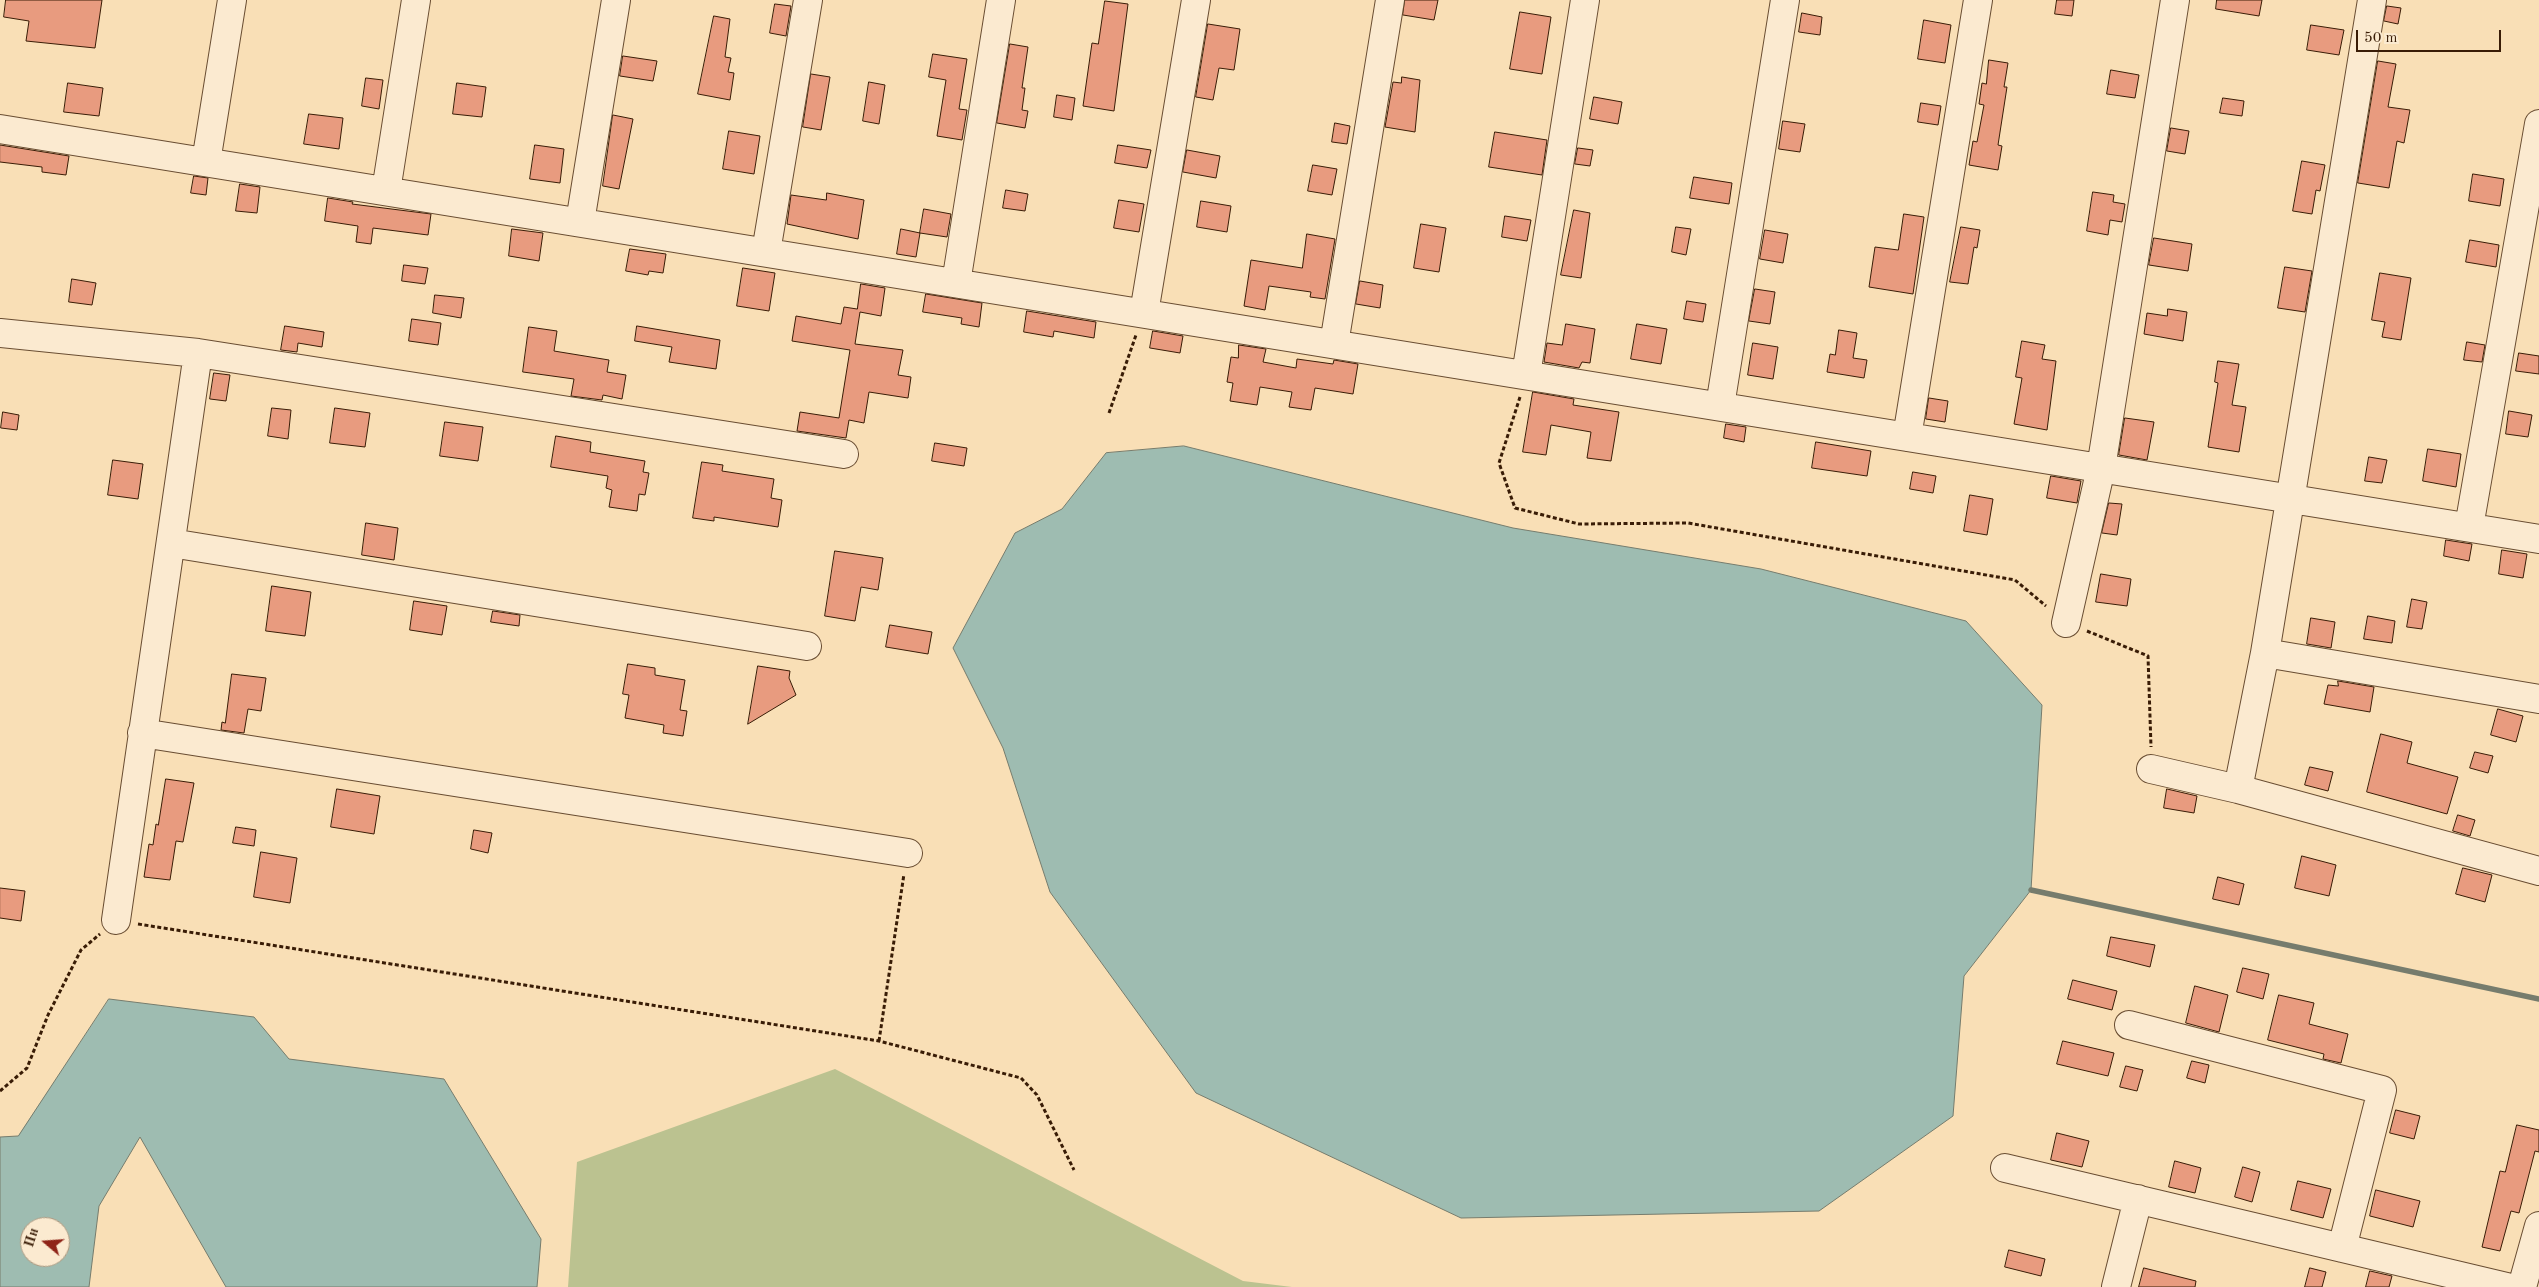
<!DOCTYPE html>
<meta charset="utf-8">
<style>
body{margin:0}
#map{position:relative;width:2539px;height:1287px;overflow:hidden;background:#f9dfb6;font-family:"Old Standard TT",serif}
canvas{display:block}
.north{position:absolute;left:20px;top:1217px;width:50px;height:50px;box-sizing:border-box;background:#fbead0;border:1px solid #ad987f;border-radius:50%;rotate:288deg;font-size:14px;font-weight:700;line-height:20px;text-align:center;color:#391c06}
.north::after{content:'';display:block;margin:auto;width:18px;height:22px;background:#8f2418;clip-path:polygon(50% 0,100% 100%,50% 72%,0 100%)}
.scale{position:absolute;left:2356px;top:30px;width:145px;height:22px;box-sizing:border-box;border:2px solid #391c06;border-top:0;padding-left:6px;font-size:15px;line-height:18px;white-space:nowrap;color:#391c06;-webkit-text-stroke:4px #fbead0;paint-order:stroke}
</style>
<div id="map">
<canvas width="2539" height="1287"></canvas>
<div class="north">Пн</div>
<div class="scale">50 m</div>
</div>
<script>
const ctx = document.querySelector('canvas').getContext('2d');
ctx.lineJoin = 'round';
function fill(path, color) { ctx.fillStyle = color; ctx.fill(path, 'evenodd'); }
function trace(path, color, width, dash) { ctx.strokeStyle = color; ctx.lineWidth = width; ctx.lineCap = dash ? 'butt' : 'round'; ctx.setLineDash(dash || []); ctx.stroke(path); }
fill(new Path2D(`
 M835,1069L1243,1281L1292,1287H568L577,1162Z`), '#bbc290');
const water = new Path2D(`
 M1184,446L1513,528L1761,569L1966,621L2042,705L2031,890L1964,976L1953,1116L1819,1211L1461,1218L1196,1093L1050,892L1003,748L953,648L1015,533L1062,509L1106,453Z
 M109,999L254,1017L289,1059L444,1079L541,1239L537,1287H226L140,1137L99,1206L89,1287H0V1137L18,1136ZM30,1227H60V1257H30Z`);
fill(water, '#9ebcb1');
trace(water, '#767c6d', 1);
trace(new Path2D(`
 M2031,890L2539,999`), '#767c6d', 5.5);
const building = new Path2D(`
 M6,0H102L95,48L26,41L29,21L4,17Z
 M1405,0H1438L1434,20L1403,15Z
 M2057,0H2074L2072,16L2055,14Z
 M2217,0H2262L2259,16L2216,9Z
 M1105,1L1128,4L1114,111L1083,106L1092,43L1098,44Z
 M775,4L791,6L786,36L770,33Z
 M2387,6L2401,8L2398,24L2384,21Z
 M1520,12L1551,17L1542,74L1510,69Z
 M1802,13L1822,17L1820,35L1799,32Z
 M714,16L730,19L725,57L731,58L728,72L734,73L730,100L698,94Z
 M1924,20L1951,25L1945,63L1918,59Z
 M1208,24L1240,29L1234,70L1219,68L1213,100L1196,97Z
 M2311,25L2344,30L2339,55L2307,50Z
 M1010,44L1028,47L1022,88H1025L1022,110L1028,111L1025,128L997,123Z
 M933,54L967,59L959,109L967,110L962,140L937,136L946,80L929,77Z
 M623,56L657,61L653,81L620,76Z
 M1989,60L2008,63L2004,87H2007L1998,145L2002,146L1998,170L1969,165L1973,141L1977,142L1984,105L1979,104L1982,83L1986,84Z
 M2378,61L2396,64L2388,107L2410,110L2404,143L2397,141L2389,188L2358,183Z
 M2111,70L2139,75L2135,98L2107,94Z
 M811,74L830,77L821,130L803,127Z
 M1402,77L1420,80L1415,132L1385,127L1393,82L1401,83Z
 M366,78L383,80L379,109L362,106Z
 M869,82L885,85L879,124L863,121Z
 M68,83L103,88L99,116L64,112Z
 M457,83L486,87L482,117L453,114Z
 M1057,95L1075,98L1072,120L1054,117Z
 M1594,97L1622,102L1618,124L1590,119Z
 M2223,98L2244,101L2242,116L2220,113Z
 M1921,103L1941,106L1938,125L1918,122Z
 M309,114L343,118L339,149L304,144Z
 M613,115L633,119L619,189L603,186Z
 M1783,121L1805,124L1800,152L1779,149Z
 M1335,123L1350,126L1347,144L1332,142Z
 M2171,128L2189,131L2185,154L2167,151Z
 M729,131L760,136L754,174L723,169Z
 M1495,132L1547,140L1542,175L1489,167Z
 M0,145L69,156L66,175L42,172V167L0,162Z
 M535,145L564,149L560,183L530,179Z
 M1118,145L1151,150L1147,168L1115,163Z
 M1578,148L1593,150L1590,166L1575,164Z
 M1187,150L1220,156L1216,178L1183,172Z
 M2302,161L2325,165L2320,191L2316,190L2312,214L2293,211Z
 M1313,165L1337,169L1332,195L1308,191Z
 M2473,174L2504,179L2500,206L2469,201Z
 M194,176L208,178L206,195L191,193Z
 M1694,177L1732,183L1729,204L1690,198Z
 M240,184L260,187L257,213L236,211Z
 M1006,190L1028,194L1025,211L1003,208Z
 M2093,192L2114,195L2113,202L2125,204L2122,222L2110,220L2108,235L2087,231Z
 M827,193L864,200L858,239L787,224L791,195L826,200Z
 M328,198L353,202L352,204L431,214L428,235L373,228L371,244L356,242L358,226L325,221Z
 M1119,200L1144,204L1139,232L1114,228Z
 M1201,201L1231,206L1227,232L1197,227Z
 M924,209L951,214L947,237L920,233Z
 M1574,210L1590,213L1581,278L1561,275Z
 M1904,214L1924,217L1913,294L1869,287L1875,247L1898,250Z
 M1505,216L1531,220L1527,241L1502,237Z
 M1421,224L1446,228L1439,272L1414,268Z
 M1676,227L1691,229L1686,255L1672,252Z
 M1961,227L1980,230L1977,248L1974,247L1968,284L1950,282Z
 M512,229L543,233L539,261L509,256Z
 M901,229L920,233L916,257L897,254Z
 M1765,230L1788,234L1783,263L1760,259Z
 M1307,234L1335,239L1325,299L1310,297L1311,292L1269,286L1265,310L1244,306L1251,260L1302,268Z
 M2154,238L2192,244L2188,271L2149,265Z
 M2470,240L2499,245L2496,267L2466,262Z
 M630,249L666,254L663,273L649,271L648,275L626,271Z
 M404,265L428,268L425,284L402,281Z
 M2285,267L2312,271L2305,312L2278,308Z
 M743,268L775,273L769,311L737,306Z
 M2380,273L2411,278L2401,340L2382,337L2385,322L2372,320Z
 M72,279L96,283L92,305L69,302Z
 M1360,281L1383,285L1380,308L1356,304Z
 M861,284L885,288L881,316L860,312L855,344L903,350L898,375L911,377L908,398L869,392L864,423L849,420L846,438L797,431L800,412L839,418L850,350L792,341L796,316L841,324L844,307L857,309Z
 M1755,289L1775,292L1770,324L1749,321Z
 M926,294L982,303L979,327L961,324L962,318L923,312Z
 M435,295L464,298L461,318L433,313Z
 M1687,301L1706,304L1703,322L1684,319Z
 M2168,309L2187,312L2183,341L2144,334L2147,313L2167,316Z
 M1027,311L1096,322L1094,338L1054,331L1053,337L1024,332Z
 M412,319L441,323L438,345L409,341Z
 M1566,324L1595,329L1590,363L1582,362L1579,368L1544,362L1547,343L1562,345Z
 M1637,324L1667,329L1661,364L1631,359Z
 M285,326L324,332L322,347L298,343L297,352L281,350Z
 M637,326L720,340L716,369L669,362L672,347L635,341Z
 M529,327L557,331L554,351L609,360L607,372L626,375L622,399L603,395L602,400L571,396L574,379L523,372Z
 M1839,330L1857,333L1853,358L1867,360L1864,378L1827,372L1830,354L1835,355Z
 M1153,331L1183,336L1180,353L1150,348Z
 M2022,341L2045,345L2042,359L2056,361L2047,430L2014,424L2022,378L2016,377Z
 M2467,342L2485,345L2482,362L2464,360Z
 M1753,343L1778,347L1773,379L1748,375Z
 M1239,345L1266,349L1263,362L1296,368L1297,359L1333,364L1334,360L1358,364L1353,394L1315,388L1311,410L1289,407L1292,392L1260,387L1257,405L1230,401L1233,383L1227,382L1231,357L1238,358Z
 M2519,353L2539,356V374L2516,371Z
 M2218,361L2239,364L2232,405L2246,407L2239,452L2208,447L2218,383L2215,382Z
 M214,373L230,375L226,401L210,399Z
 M1533,392L1574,399L1573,405L1619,412L1611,461L1587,458L1591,432L1551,425L1546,455L1523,452Z
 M1929,398L1948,401L1945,422L1926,419Z
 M272,408L291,410L288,439L268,436Z
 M335,408L370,413L365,447L330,443Z
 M2509,411L2532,415L2528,437L2506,434Z
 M3,412L19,415L17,430L1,428Z
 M2125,418L2154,422L2147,460L2119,455Z
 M445,422L483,427L478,461L440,456Z
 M1726,424L1746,427L1744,442L1724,438Z
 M556,436L591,442L590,452L645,461L643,472L649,473L645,495L639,494L637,511L609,507L612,490L606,488L608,476L551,467Z
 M1816,442L1871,451L1867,476L1812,468Z
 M935,443L967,448L964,466L932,461Z
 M2428,449L2461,454L2456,487L2423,481Z
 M2369,457L2387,460L2382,483L2365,481Z
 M113,460L143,464L138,499L108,495Z
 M702,462L723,465L722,471L774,479L771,498L782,500L778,527L714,517V521L693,518Z
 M1913,472L1936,476L1933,493L1910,489Z
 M2051,476L2081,481L2077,503L2047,498Z
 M1970,495L1993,499L1987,535L1964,531Z
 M2109,503L2122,504L2117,535L2102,533Z
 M366,523L398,528L394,560L362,555Z
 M2446,540L2472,544L2469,561L2444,556Z
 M2502,550L2527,554L2523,578L2499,574Z
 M835,551L883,558L878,590L861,587L855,621L825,616Z
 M2101,574L2131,579L2127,606L2096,602Z
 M272,586L311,592L305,636L266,631Z
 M2412,599L2427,602L2422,629L2407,627Z
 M414,601L447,606L442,635L410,630Z
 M493,611L520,615L519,626L491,622Z
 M2368,616L2395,621L2392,643L2364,639Z
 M2311,618L2335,622L2331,648L2307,644Z
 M890,625L932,632L928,654L886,647Z
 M628,664L655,668V675L685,680L680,710L687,711L683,736L663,733L664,725L625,718L629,695L623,694Z
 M758,666L790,671L789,678L796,695L748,724Z
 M232,674L266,678L261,711L248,709L244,733L221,730L222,722L225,723Z
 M2338,681L2374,687L2370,712L2324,704L2328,685L2338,686Z
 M2498,709L2523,716L2516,742L2491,735Z
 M2381,734L2412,742L2407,763L2458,777L2447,814L2367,792Z
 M2475,752L2493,756L2488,773L2470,768Z
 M2310,767L2333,772L2328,791L2305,785Z
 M166,779L194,783L183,842L176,841L170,880L144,877L149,844L153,845L156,824L158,825Z
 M337,789L380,796L374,834L331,827Z
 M2167,789L2197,796L2194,813L2164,808Z
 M2458,815L2475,820L2470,836L2453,831Z
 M236,827L256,830L254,846L233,843Z
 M474,830L492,833L488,853L471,849Z
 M261,852L297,858L290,903L254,897Z
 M2302,856L2336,865L2329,896L2295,888Z
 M2463,868L2492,875L2485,902L2456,894Z
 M2218,877L2244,884L2239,905L2213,899Z
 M0,888L25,891L21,921L0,918Z
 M2111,937L2155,945L2150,967L2107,956Z
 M2243,968L2269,974L2263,999L2237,992Z
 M2073,980L2117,991L2112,1010L2068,999Z
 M2195,986L2228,995L2219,1032L2186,1023Z
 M2279,995L2314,1003L2309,1024L2348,1034L2341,1063L2323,1059L2324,1054L2268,1040Z
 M2063,1041L2114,1053L2108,1076L2057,1064Z
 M2192,1061L2209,1065L2205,1083L2187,1078Z
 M2126,1066L2143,1070L2137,1091L2120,1087Z
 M2396,1110L2420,1116L2414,1139L2390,1133Z
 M2517,1125L2539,1130V1152L2535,1151L2519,1213L2511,1211L2500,1251L2482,1247L2500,1171L2505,1172Z
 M2057,1133L2089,1141L2082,1167L2051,1160Z
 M2175,1161L2201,1168L2195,1193L2169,1187Z
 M2243,1167L2260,1172L2252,1202L2235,1197Z
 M2298,1181L2331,1189L2323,1218L2291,1210Z
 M2376,1190L2420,1201L2413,1227L2370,1216Z
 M2009,1250L2045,1259L2041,1276L2005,1267Z
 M2144,1268L2196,1281L2195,1287H2139Z
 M2310,1268L2326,1272L2322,1287H2305Z
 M2370,1271L2392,1276L2389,1287H2366Z`);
fill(building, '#e89b7f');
trace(building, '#391c06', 1);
const minor = new Path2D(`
 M0,129L2539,539
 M206,162L232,0
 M386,191L416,0
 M580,222L616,0
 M766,252L808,0
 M956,283L1001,0
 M1144,313L1196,0
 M0,333L198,353L844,454
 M1334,344L1390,0
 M1526,375L1585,0
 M1720,406L1785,0
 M1907,437L1978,0
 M2469,527L2539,124
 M171,543L807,646
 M2066,623L2101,468L2175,0
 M2265,653L2539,699
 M142,733L908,853
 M2151,769L2238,789L2539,871
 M2238,789L2265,653L2372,0
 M116,920L198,353
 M2129,1025L2382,1090L2342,1248
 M2005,1168L2507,1287
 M2116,1287L2138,1199
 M2522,1287L2539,1226`);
trace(minor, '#694d32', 30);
trace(new Path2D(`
 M1520,397L1499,463L1515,508L1579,524L1688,523L2015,580L2046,606
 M1109,413L1136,335
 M2087,631L2148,656L2151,747
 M138,924L879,1041L1021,1078L1037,1095L1074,1170
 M879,1041L904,874
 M0,1091L27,1068L48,1015L81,950L100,934`), '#391c06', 3, [4, 2.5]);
trace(minor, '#fbead0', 28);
</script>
